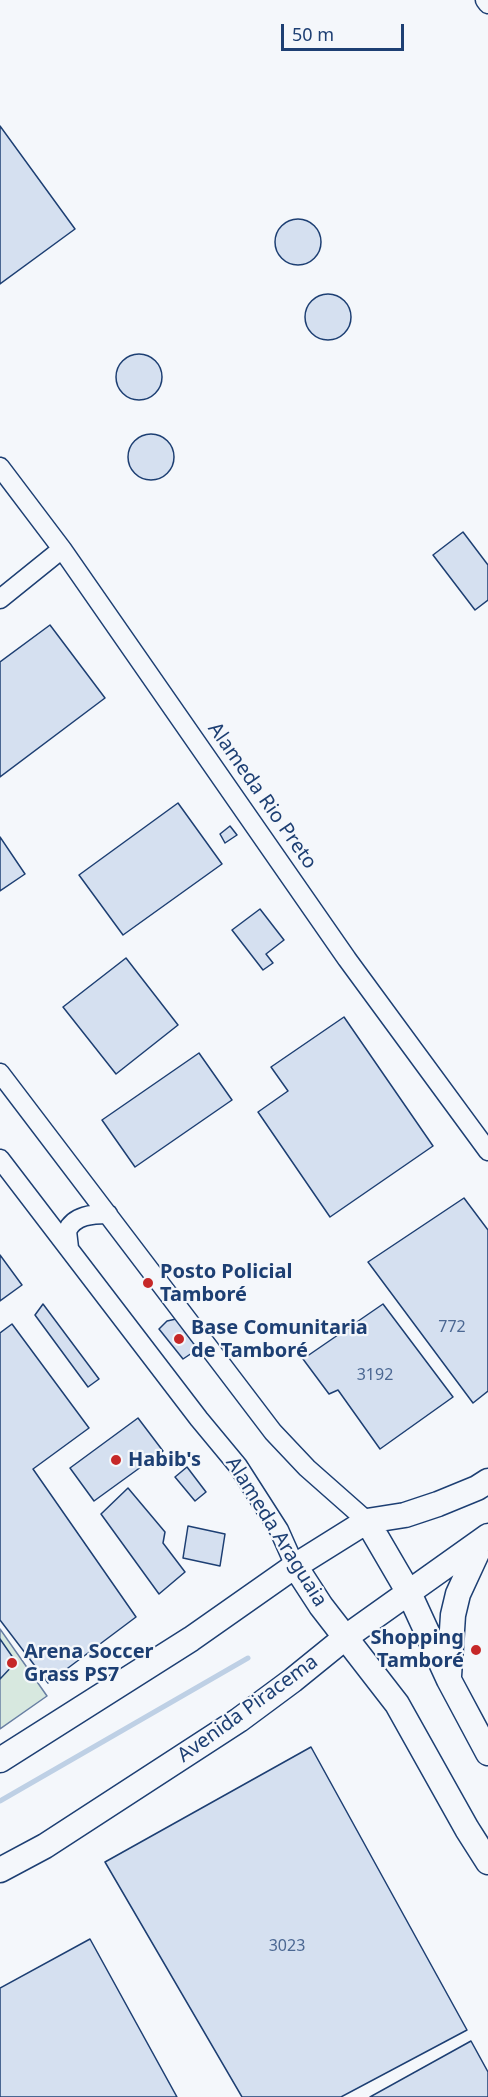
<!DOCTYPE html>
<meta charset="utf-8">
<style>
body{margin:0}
#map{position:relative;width:488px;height:2097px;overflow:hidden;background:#f4f7fb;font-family:"Noto Sans",sans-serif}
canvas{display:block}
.scale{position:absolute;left:281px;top:24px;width:123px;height:27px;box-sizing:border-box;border:3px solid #1d3f73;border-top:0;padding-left:8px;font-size:18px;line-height:21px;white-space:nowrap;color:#1d3f73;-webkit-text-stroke:4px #f4f7fb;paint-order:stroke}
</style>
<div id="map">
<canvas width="488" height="2097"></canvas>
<div class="scale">50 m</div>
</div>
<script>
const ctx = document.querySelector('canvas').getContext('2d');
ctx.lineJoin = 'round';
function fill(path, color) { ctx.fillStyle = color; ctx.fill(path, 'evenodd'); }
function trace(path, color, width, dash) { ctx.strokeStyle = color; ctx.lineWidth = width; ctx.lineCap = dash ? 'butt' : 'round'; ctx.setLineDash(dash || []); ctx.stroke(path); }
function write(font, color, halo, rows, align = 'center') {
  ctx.font = font + ' "Noto Sans",sans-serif'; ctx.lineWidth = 4.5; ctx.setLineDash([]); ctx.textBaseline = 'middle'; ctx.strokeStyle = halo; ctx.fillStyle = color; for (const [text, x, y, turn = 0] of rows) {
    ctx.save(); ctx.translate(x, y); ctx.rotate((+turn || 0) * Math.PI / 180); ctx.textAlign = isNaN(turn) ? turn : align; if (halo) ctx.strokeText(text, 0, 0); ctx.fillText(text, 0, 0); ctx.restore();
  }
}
const green = new Path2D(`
 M0,1629L47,1696L0,1729Z`);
fill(green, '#d7e8df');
trace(green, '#687fa3', 1.5);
trace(new Path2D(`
 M0,1801L248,1658`), '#bed0e5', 5);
const building = new Path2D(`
 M0,126L75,229L0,284Z
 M275 242a23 23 0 1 1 46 0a23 23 0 1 1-46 0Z
 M305 317a23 23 0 1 1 46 0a23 23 0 1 1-46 0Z
 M116 377a23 23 0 1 1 46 0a23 23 0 1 1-46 0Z
 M128 457a23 23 0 1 1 46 0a23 23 0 1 1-46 0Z
 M463,532L488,565V600L475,610L433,555Z
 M50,625L105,698L0,777V662Z
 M178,803L222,864L123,935L79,875Z
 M230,826L237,835L225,843L220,834Z
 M0,837L25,874L0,891Z
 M260,909L284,940L266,954L273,963L263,970L232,930Z
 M126,958L178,1025L116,1074L63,1007Z
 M344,1017L433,1146L330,1217L258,1112L288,1091L271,1067Z
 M199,1053L232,1100L135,1167L102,1120Z
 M464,1198L488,1230V1391L473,1403L368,1262Z
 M0,1255L22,1285L0,1301Z
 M43,1304L99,1379L88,1387L35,1315Z
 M383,1304L453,1397L380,1449L338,1390L329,1394L303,1359Z
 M176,1319L198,1349L183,1359L159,1329L167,1321Z
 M12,1324L89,1428L33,1469L136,1617L48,1683L0,1620V1333Z
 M138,1418L163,1451L94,1501L70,1468Z
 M187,1467L206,1492L195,1501L175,1477Z
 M128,1488L165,1532L163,1543L185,1572L159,1594L101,1514Z
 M188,1526L225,1534L220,1566L183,1558Z
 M0,1639L16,1662L0,1679Z
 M311,1747L467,2030L341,2097H242L105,1862Z
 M90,1939L177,2097H0V1988Z
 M471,2041L488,2072V2097H370Z`);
fill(building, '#d5e0f0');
trace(building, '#1d3f73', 1.5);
const minor = new Path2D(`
 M485,0L488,4
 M0,467L62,549L347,959L488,1151
 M0,599L62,549
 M0,1073L273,1432L307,1468L367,1521
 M0,1159L199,1419L238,1466L279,1530L295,1566
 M69,1248L67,1231C74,1215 93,1214 108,1214`);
const major = new Path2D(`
 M367,1521L409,1593L449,1680L488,1753
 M295,1566L321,1606L397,1704L467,1829L488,1862
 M449,1676L453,1615L458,1594L482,1542
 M0,1760L191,1639L295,1566L367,1521L405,1515L438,1504L477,1488L488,1481
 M0,1870L45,1846L239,1720L293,1680L346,1637L488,1536`);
trace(minor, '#1d3f73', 21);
trace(major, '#1d3f73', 27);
trace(minor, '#f4f7fb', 18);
trace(major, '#f4f7fb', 24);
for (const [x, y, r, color] of [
 [148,1283,6,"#c62828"],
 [179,1339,6,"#c62828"],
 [116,1460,6,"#c62828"],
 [476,1650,6,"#c62828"],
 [12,1663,6,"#c62828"]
]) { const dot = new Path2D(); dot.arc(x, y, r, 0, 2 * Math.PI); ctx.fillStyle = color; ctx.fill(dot); trace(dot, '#f4f7fb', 2); }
write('16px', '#4b6792', null, [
 ["772",452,1327],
 ["3192",375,1375],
 ["3023",287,1946]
]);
write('20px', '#1d3f73', '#f4f7fb', [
 ["Alameda Rio Preto",262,796,55],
 ["Alameda Araguaia",276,1532,58],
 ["Avenida Piracema",248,1709,-36]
]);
write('bold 20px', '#1d3f73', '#f4f7fb', [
 ["Posto Policial",160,1272],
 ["Tamboré",160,1295],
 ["Base Comunitaria",191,1328],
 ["de Tamboré",191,1351],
 ["Habib's",128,1460],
 ["Shopping",464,1638,"right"],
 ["Tamboré",464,1661,"right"],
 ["Arena Soccer",24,1652],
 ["Grass PS7",24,1675]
], 'left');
</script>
